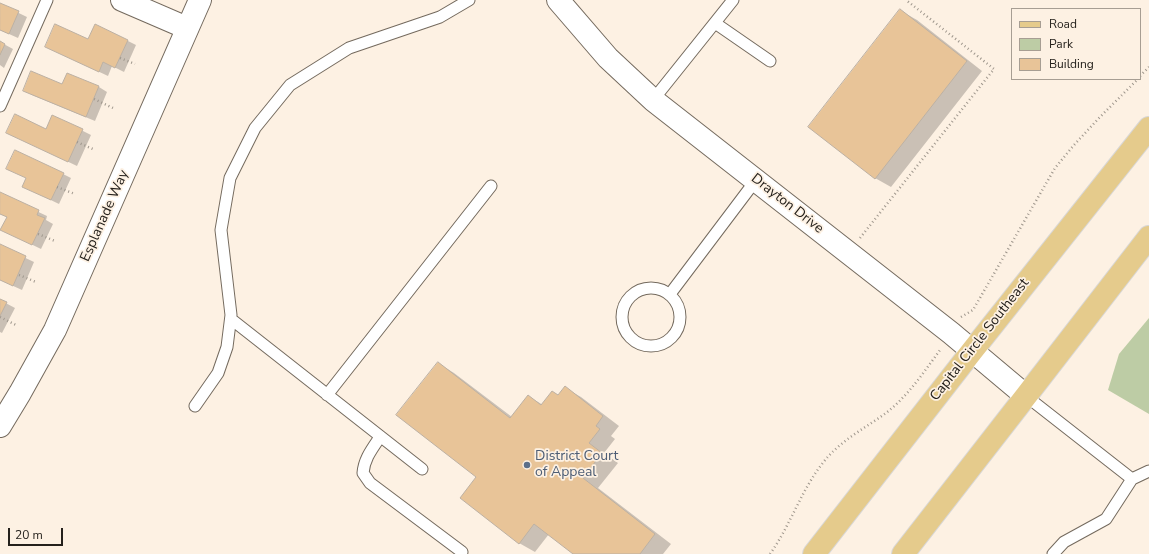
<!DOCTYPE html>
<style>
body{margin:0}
#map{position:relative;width:1149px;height:554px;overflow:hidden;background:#fdf1e3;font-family:"Nunito Sans",sans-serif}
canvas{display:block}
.legend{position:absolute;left:1011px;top:8px;width:130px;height:72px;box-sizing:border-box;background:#fdf1e3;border:1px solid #a79e93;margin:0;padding:5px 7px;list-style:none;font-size:12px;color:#25211c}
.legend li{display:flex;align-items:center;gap:8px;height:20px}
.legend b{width:20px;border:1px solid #a79e93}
.scale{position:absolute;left:8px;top:528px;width:55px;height:18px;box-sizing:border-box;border:2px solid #25211c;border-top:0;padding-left:5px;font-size:12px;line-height:14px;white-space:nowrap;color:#25211c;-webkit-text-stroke:3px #fdf1e3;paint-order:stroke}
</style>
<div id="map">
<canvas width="1149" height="554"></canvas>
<ul class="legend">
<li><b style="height:5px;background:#e5cb8c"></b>Road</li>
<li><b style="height:11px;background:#bdcca5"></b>Park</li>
<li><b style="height:11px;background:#e8c498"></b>Building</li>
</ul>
<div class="scale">20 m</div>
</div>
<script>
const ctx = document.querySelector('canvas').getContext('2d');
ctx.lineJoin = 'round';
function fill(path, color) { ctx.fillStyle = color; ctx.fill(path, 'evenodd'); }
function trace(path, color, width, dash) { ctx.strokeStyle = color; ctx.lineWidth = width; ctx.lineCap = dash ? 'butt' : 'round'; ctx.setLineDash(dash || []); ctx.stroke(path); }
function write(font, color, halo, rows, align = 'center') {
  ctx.font = font + ' "Nunito Sans",sans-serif'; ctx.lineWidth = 3.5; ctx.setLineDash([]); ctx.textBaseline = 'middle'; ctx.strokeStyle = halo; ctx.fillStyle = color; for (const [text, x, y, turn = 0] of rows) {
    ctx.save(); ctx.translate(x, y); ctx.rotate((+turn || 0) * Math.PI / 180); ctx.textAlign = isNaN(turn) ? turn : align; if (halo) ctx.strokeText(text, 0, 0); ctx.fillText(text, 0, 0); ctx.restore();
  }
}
fill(new Path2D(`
 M1149,318V414L1108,390L1119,354Z`), '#bdcca5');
fill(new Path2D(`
 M0,4L27,17L18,38L0,30Z
 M901,11L917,20L982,71L891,187L875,178Z
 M88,41H128L136,45L124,72L112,66L108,76L46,47Z
 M0,42L13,49L4,68L0,65Z
 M67,74L99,87L107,92L95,121L32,95L24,90L63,85Z
 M53,116L91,135L77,166L16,137L46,130Z
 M63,174L71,178L59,204L32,191L27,179Z
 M0,194L47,216L46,220L53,224L41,249L2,230L7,217L0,214Z
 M0,246L34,262L22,290L0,280Z
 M0,300L15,308L2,333L0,332Z
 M438,363L454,373L512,417L528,396L543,405L558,396L565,388L581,397L619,426L611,436L615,439L604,453L618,463L598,488L671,544L663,554H575L549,534L535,552L519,543L478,477Z`), '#0003');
const building = new Path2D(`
 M0,3L19,11L9,34L0,30Z
 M900,9L967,61L875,179L808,127Z
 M55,24L88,39L95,24L128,40L115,68L103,62L99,72L45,47Z
 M0,41L5,44L0,55Z
 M31,71L62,84L67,73L99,86L86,117L23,91Z
 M15,114L46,129L52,115L83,129L68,162L6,133Z
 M15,150L64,173L51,200L22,187L26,178L6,169Z
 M0,192L39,210L37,215L45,218L32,245L0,230L7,217L0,214Z
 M0,244L26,256L13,286L0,280Z
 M0,299L7,302L0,316Z
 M438,362L510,418L528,395L541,405L552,391L558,395L565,386L603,416L596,426L600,429L589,443L602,453L583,478L655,534L640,554H573L534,524L519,544L460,498L476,477L396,415Z`);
fill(building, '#e8c498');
trace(building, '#bcb0a3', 1);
const service = new Path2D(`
 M715,23L770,61
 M653,100L733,0
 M0,106L47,0
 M622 317a29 29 0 1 1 58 0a29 29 0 1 1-58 0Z
 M670,294L756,180
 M231,319L422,469
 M327,395L491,186
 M1026,396L1132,479
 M195,406L218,373L227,347L231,315L221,230L230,178L255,128L290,85L349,48L440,17L469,0
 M380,437C372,449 364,459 363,473L370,483L462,552
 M1053,554L1064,542L1106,519L1132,479L1149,471`);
const minor = new Path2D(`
 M122,0L187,28
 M558,0L608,58L653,100L951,333L1026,396`);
const tertiary = new Path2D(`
 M0,426L20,393L55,330L200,0`);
const primary = new Path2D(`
 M814,554L972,351L1149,128
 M903,554L1026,396L1149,237`);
trace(service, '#746a5e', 13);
trace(minor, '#746a5e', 24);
trace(tertiary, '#746a5e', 24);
trace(primary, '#d8d7d6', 24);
trace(new Path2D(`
 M120,58L135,64
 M1140,76L1149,67
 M94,99L113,108
 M77,142L95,150
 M57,187L75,194
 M38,234L55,241
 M860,238L994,69L906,0
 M19,275L36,282
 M0,317L16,325
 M961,317L973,310L1055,168L1074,145L1099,118L1138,79
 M770,554C790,526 801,491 822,464C839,441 864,429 886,413C908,396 924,372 940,350`), '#9f978d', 2.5, [1, 3]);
trace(service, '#fff', 11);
trace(minor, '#fff', 22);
trace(tertiary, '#fff', 22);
trace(primary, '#e5cb8c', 22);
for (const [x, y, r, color] of [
 [527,465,4,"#5c6f8a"]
]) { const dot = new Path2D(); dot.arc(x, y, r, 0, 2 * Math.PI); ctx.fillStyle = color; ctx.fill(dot); trace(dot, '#fdf1e3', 1.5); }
write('14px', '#25211c', '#fdf1e3', [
 ["Drayton Drive",787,204,38],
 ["Esplanade Way",105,216,-66],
 ["Capital Circle Southeast",980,340,-52]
]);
write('14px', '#4e5e75', '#fdf1e3', [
 ["District Court",535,457],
 ["of Appeal",535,473]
], 'left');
</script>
